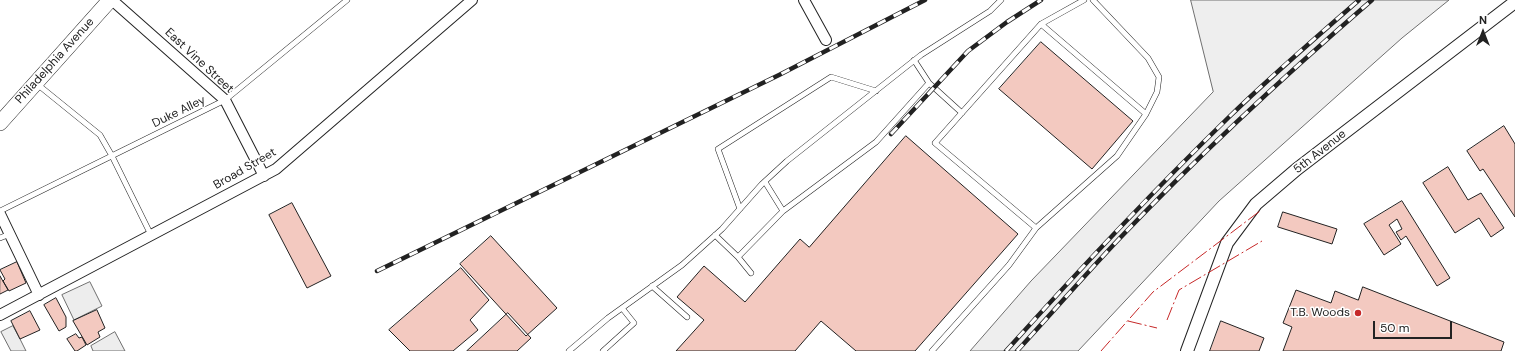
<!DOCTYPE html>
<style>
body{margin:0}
#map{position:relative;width:1515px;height:351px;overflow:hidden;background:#fff;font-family:"DM Sans",sans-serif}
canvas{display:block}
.north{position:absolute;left:1463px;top:12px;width:40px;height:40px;-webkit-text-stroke:3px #fff;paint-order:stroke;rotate:0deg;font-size:11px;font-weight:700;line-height:16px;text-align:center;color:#222}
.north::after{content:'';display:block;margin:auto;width:14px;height:18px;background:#222;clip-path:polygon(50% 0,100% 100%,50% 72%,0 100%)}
.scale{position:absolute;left:1373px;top:321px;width:79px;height:18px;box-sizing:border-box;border:2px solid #222;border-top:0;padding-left:5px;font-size:12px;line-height:14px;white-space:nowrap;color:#222;-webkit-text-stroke:3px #fff;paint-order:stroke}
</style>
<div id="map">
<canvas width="1515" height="351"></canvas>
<div class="north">N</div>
<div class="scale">50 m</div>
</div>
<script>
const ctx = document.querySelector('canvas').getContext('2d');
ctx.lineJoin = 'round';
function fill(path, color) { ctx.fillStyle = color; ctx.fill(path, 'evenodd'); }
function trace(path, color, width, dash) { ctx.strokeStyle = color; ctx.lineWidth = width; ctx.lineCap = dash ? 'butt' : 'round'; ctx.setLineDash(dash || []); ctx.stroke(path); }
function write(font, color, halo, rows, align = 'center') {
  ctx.font = font + ' "DM Sans",sans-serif'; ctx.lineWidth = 3; ctx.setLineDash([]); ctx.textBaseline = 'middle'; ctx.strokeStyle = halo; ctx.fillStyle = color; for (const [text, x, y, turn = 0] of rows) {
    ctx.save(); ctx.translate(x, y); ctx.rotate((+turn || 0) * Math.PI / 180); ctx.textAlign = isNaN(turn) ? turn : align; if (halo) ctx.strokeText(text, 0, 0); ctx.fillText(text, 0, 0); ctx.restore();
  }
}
const green = new Path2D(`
 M1191,0H1449L1402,38L1219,201L1078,351H970L1031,281L1213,92Z`);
fill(green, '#eee');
trace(green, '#6f6f6f', 1);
const parking = new Path2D(`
 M90,282L102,306L74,320L62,295Z
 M13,326L20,339L26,351H11L1,332Z
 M115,332L125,351H93L91,346Z`);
fill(parking, '#ededed');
trace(parking, '#6f6f6f', 1);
const building = new Path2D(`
 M1041,42L1133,121L1092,169L999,89Z
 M1504,126L1515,144V217L1483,169L1480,171L1467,151Z
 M906,136L1018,234L915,351H856L821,321L795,351H676L704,320L677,297L704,266L745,302L800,239L809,247Z
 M1448,167L1468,200L1481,193L1504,228L1491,237L1479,218L1455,233L1423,183Z
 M1402,201L1450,278L1437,286L1406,236L1401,240L1396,232L1402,229L1397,219L1389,225L1401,244L1384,255L1364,224Z
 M292,203L331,276L307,288L269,215Z
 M1283,212L1337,229L1332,244L1278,227Z
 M491,236L557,308L526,336L460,264Z
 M17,262L26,283L9,291L3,281L5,279L0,270Z
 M461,268L489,300L470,320L478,330L453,351H410L389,330Z
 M0,276L8,290L0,294Z
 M1363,287L1504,342L1501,351H1283L1292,327L1283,323L1296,290L1331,303L1335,291L1358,300Z
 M56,298L66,317V327L59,331L44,305Z
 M97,310L105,328L98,332L100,337L87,345L73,321Z
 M30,311L40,330L20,339L11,321Z
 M508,313L531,338L517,351H467Z
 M1221,321L1264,338L1259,351H1210Z
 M76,334L79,338L82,337L86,345L77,351H75L67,339Z`);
fill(building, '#f3c9c0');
trace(building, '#222', 1);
const service = new Path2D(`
 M1041,24L1146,114
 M929,83L962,113
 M37,84L100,135L112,156L151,235
 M740,209L718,149L831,77L876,91
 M0,211L225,100L347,0
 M783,211L876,142L929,83L914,60
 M1036,228L935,143L1041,24L1084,0
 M715,235L738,257L783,211L765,182
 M0,238L10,234
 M738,257L751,273
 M652,286L687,317
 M569,351L608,318L682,265L722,229L762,184L787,161L921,55L990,11L1001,0
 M603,351L634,323L622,308
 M932,351L1009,265L1036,228L1117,156L1146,114L1157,92L1159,77L1148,58L1093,0`);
const minor = new Path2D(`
 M112,0L225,100L264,176
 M804,0L826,40
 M0,214L39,295
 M0,315L276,169L472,0`);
const tertiary = new Path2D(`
 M1187,351L1227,243L1256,204L1297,169L1515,2`);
const primary = new Path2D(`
 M0,123L110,0`);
trace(service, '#222', 6);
trace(minor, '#222', 12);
trace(tertiary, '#222', 14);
trace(primary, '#222', 16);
trace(service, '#fff', 5);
trace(minor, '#fff', 10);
trace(tertiary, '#fff', 12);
trace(primary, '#fff', 15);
const rail = new Path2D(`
 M891,134L968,51L1007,22L1041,0
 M377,271L779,75L925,0
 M1006,351C1078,271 1151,193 1228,118C1270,77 1314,39 1359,0
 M1017,351C1051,314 1084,276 1119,239C1199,155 1284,76 1372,0`);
trace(rail, '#222', 4.5);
trace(rail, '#fff', 3, [9]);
trace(new Path2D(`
 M1167,320L1179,290L1262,241
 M1128,321L1157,328
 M1101,351L1153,292L1260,211`), '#c62828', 1, [14, 3, 2, 3]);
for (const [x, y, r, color] of [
 [1358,313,4,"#c62828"]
]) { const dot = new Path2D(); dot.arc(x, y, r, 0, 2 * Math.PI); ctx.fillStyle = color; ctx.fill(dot); trace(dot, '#fff', 1.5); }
write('12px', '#222', '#fff', [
 ["Philadelphia Avenue",55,61,-48],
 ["East Vine Street",199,61,43],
 ["Duke Alley",179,112,-26],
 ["5th Avenue",1320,152,-38],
 ["Broad Street",245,169,-30]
]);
write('12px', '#222', '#fff', [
 ["T.B. Woods",1350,313]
], 'right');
</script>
